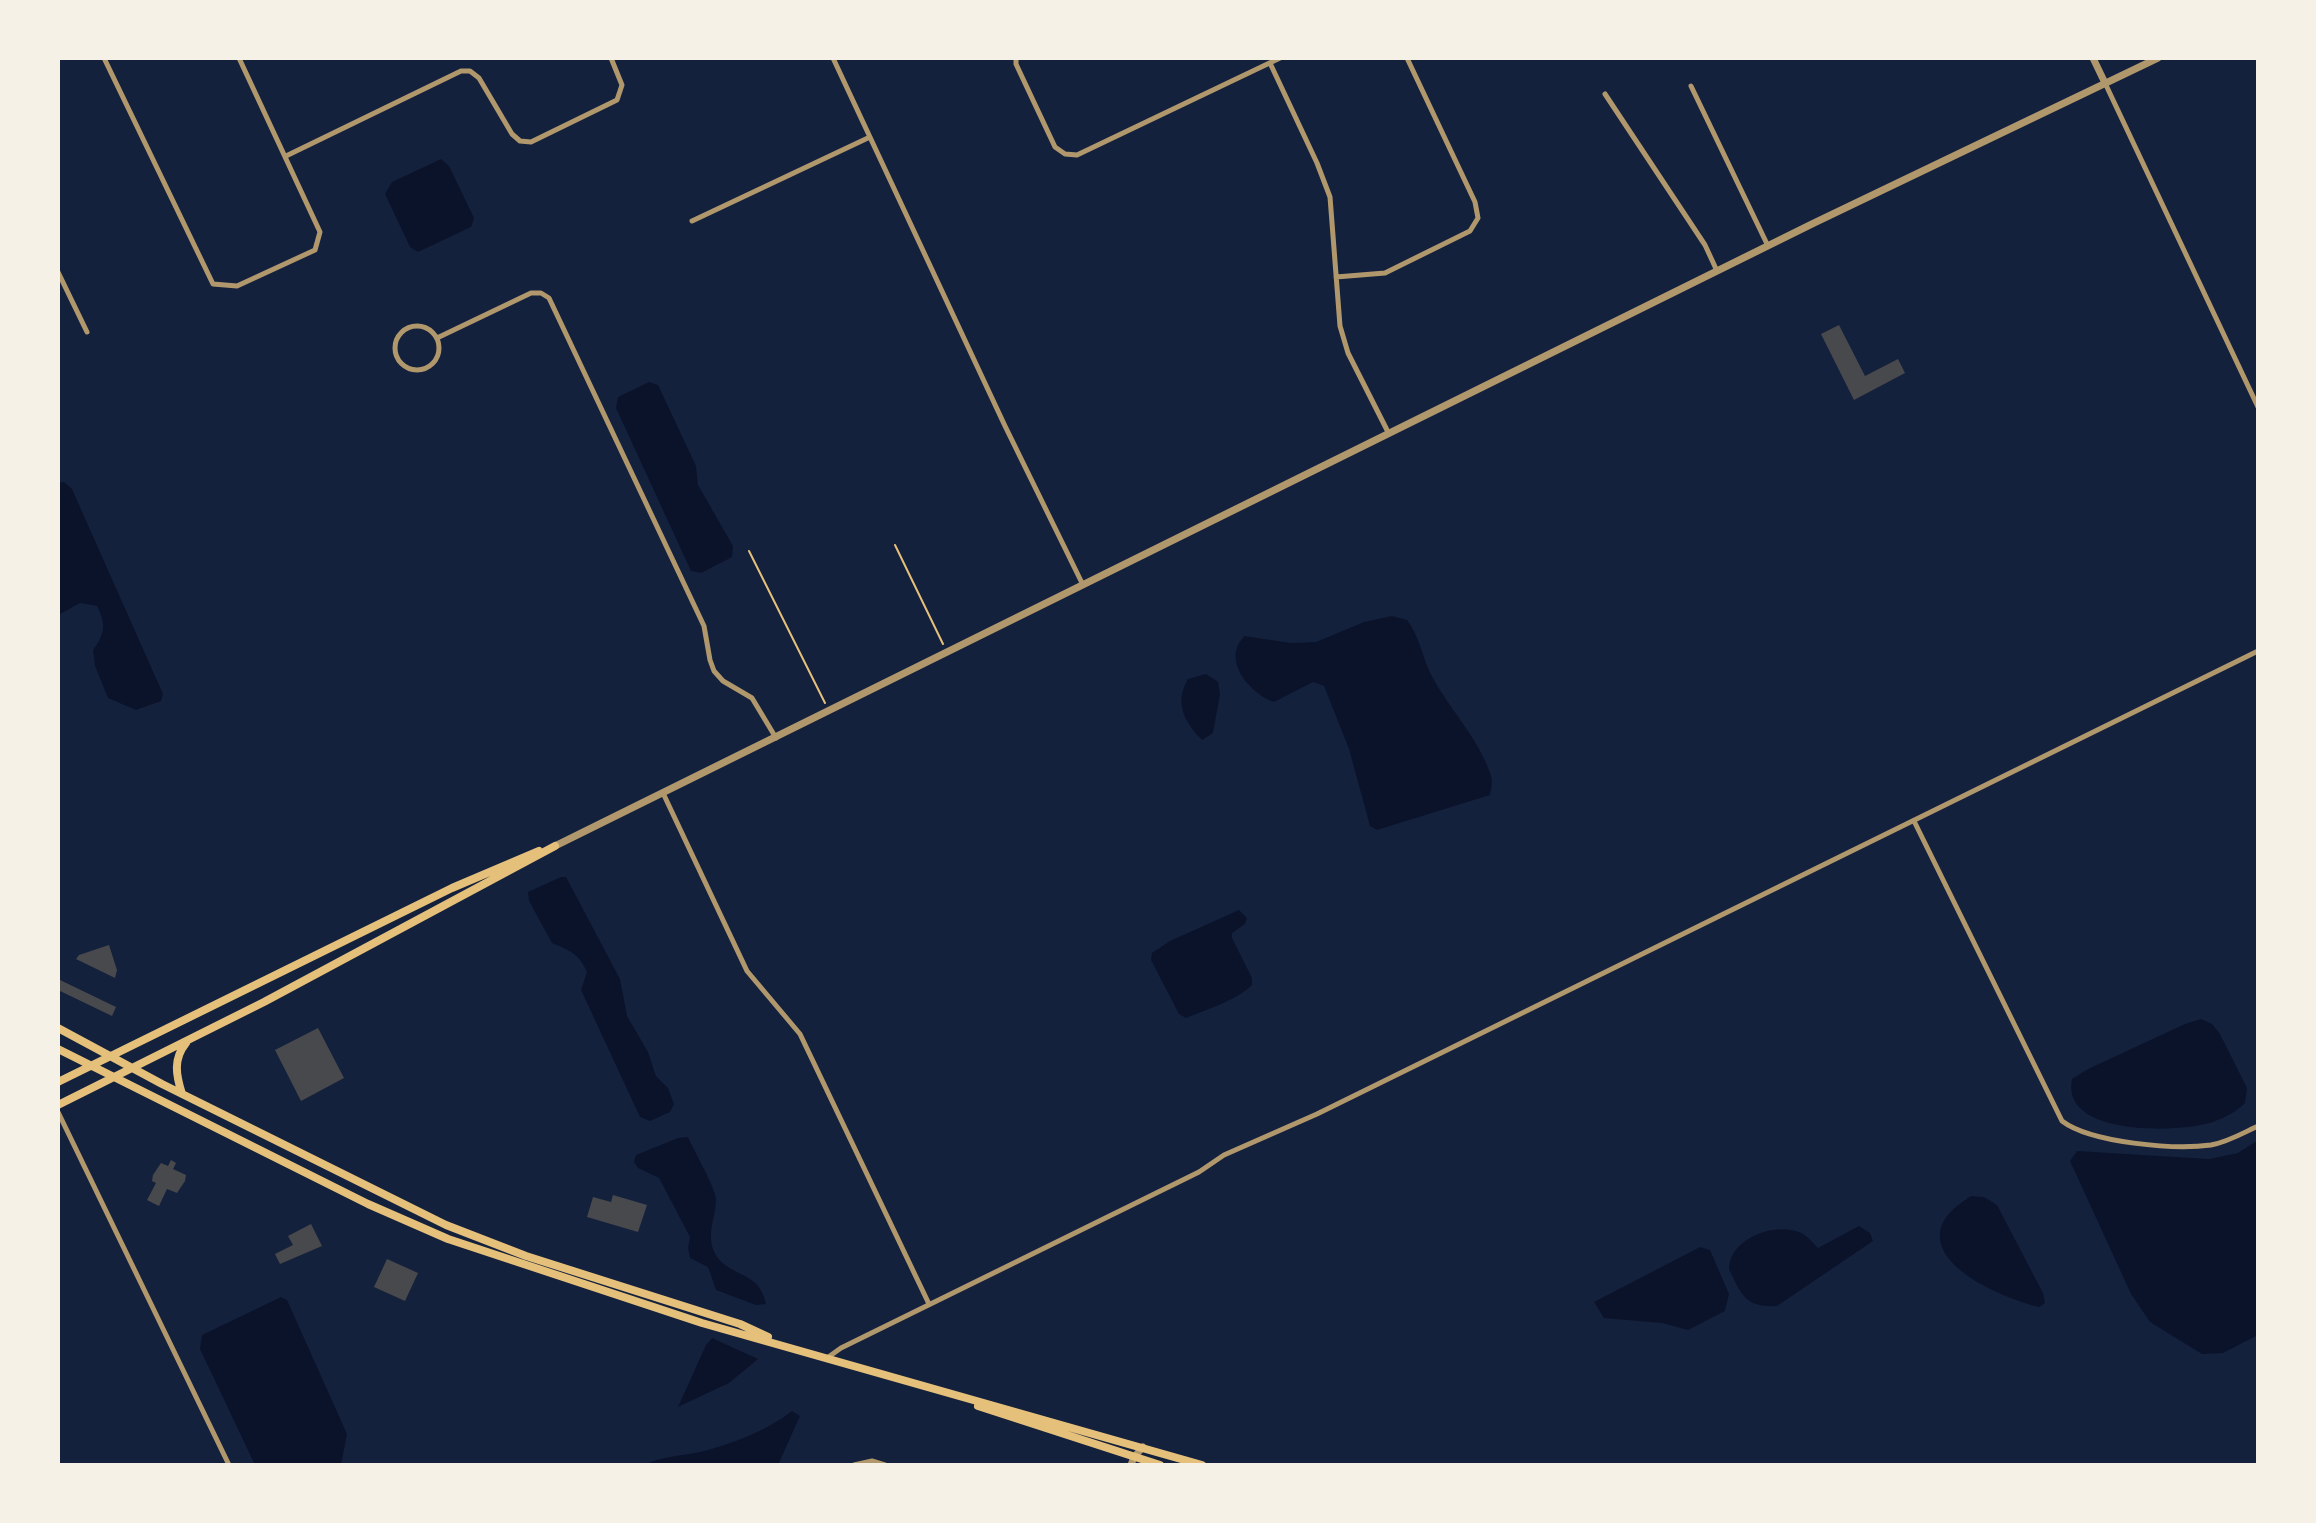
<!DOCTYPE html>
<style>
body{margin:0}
#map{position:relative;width:2316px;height:1523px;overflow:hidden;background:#14213d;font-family:"Work Sans",sans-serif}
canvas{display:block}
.frame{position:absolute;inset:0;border:60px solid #f6f1e7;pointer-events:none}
</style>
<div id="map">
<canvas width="2316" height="1523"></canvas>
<div class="frame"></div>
</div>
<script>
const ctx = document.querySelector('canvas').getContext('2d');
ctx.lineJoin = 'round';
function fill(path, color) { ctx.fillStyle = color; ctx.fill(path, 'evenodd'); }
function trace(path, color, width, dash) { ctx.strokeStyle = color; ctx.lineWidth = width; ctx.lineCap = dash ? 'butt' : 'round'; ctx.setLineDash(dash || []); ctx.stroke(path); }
fill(new Path2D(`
 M441,159L449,166L474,218L471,227L418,252L410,247L385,194L392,182Z
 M649,382L658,385L696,466L698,485L733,546L732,557L701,573L691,571L616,408L618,397Z
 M64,482L72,489L163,694L161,701L136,710L108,698L95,666L93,650C105,634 106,624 97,606L80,603L60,614L58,483Z
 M1392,616L1407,620C1422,641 1421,656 1433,678C1450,710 1480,740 1491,776C1493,782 1491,789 1490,795L1377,830L1370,826L1349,749L1324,686L1313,682L1274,702C1255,696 1229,670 1237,647C1238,643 1242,640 1244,636L1291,643L1316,642L1364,622Z
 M1206,674L1218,682L1220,694L1213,733L1202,740C1184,722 1174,702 1188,679Z
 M561,877H566L620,979L627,1016L648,1052L656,1076L668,1088L674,1104L670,1112L650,1121L640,1117L581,990L587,972C579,954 571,951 552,943L529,901L528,892Z
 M1239,910L1247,918L1245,924L1232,933V938L1252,978V985C1235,1001 1208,1009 1186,1018L1179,1014L1151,960L1152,953L1170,941Z
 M2201,1019L2212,1024L2220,1034L2247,1088L2245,1103C2236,1112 2226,1117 2213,1122C2180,1133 2060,1137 2072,1079L2088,1069L2185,1024Z
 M688,1137C693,1149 716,1189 716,1199C716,1217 707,1231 713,1249C725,1279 760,1268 766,1304L756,1305L716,1290L708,1267L690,1258L688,1248L690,1237L659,1178L638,1168L634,1162L636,1155L678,1138Z
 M2258,1140V1335L2223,1353L2202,1354L2150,1322L2131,1294L2070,1161L2077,1151L2209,1159L2238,1153Z
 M1971,1196L1984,1197L1997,1205L2043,1293L2045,1303L2039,1307C2009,1300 1929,1269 1941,1227C1945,1214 1960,1203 1971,1196Z
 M1859,1226L1870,1233L1873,1241L1777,1306C1746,1308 1741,1295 1729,1269C1729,1239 1773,1222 1799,1232C1807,1235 1813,1243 1818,1248Z
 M1700,1247L1710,1250L1729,1294L1725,1311L1688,1330L1662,1323L1604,1318L1594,1302Z
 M281,1297L287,1300L347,1434L341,1465H255L200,1349L202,1335Z
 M712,1338L758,1359L729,1383L678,1407L706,1345Z
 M792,1411L800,1416L778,1465H644C662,1456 681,1456 700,1452C732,1444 766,1431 792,1411Z`), '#0b132b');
fill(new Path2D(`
 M1839,325L1865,376L1898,359L1905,373L1854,400L1821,334Z
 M109,945L117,970L115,978L76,959L79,955Z
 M58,979L116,1007L112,1016L58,990Z
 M318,1028L344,1078L301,1101L275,1050Z
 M171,1160L176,1163L173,1169L186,1175L185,1181L177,1193L167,1189L159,1206L147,1200L156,1183L152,1181L153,1175L161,1163L168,1166Z
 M613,1195L647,1205L638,1232L587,1217L593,1197L611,1202Z
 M311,1224L322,1246L280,1264L275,1254L293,1245L288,1236Z
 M387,1259L418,1273L405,1301L374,1287Z`), '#48494c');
trace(new Path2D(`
 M895,545L943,644
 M749,551L825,703`), '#e5c07b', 2);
trace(new Path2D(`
 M104,58L213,284L237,286L315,250L320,232L239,58
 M833,58L1005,426L1083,585
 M1016,58V64L1055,147L1065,154L1077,155L1280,58
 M1270,63L1317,163L1330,197L1340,326L1348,353L1389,434
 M2105,83L2258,407
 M1691,86L1768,246
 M1605,94L1705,245L1717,271
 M286,156L461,71H470L479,78L512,134L520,141L531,142L617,100L622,85L611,58
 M692,221L870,137
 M58,272L87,332
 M1336,277L1385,273L1470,231L1478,218L1475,202L1407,58
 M395 348a22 22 0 1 1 44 0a22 22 0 1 1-44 0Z
 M437,338L531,293H541L549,298L704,626L710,660L714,671L723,681L752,698L776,738
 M663,793L747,971L800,1034L929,1304
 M1914,821L2062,1121C2091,1143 2175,1150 2211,1145C2228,1142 2243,1133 2258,1126
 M58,1112L229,1465
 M827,1358L841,1348L1199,1172L1224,1155L1317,1114L2258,651
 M854,1465L872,1461L885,1465`), '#b1986c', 5);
trace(new Path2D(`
 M2093,58L2105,83
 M555,846L1814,223L2158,58
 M1131,1465L1134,1457L1143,1447`), '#b1986c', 7);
trace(new Path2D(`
 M58,1028L162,1084L446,1225L526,1256L740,1324L768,1337
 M58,1049L368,1204L448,1239L702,1323L1202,1465
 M58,1082L452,888L539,851
 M182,1094C176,1075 173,1059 186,1043
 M58,1105L264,1002L555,846
 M978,1406L1160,1465`), '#e5c07b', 8);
</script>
